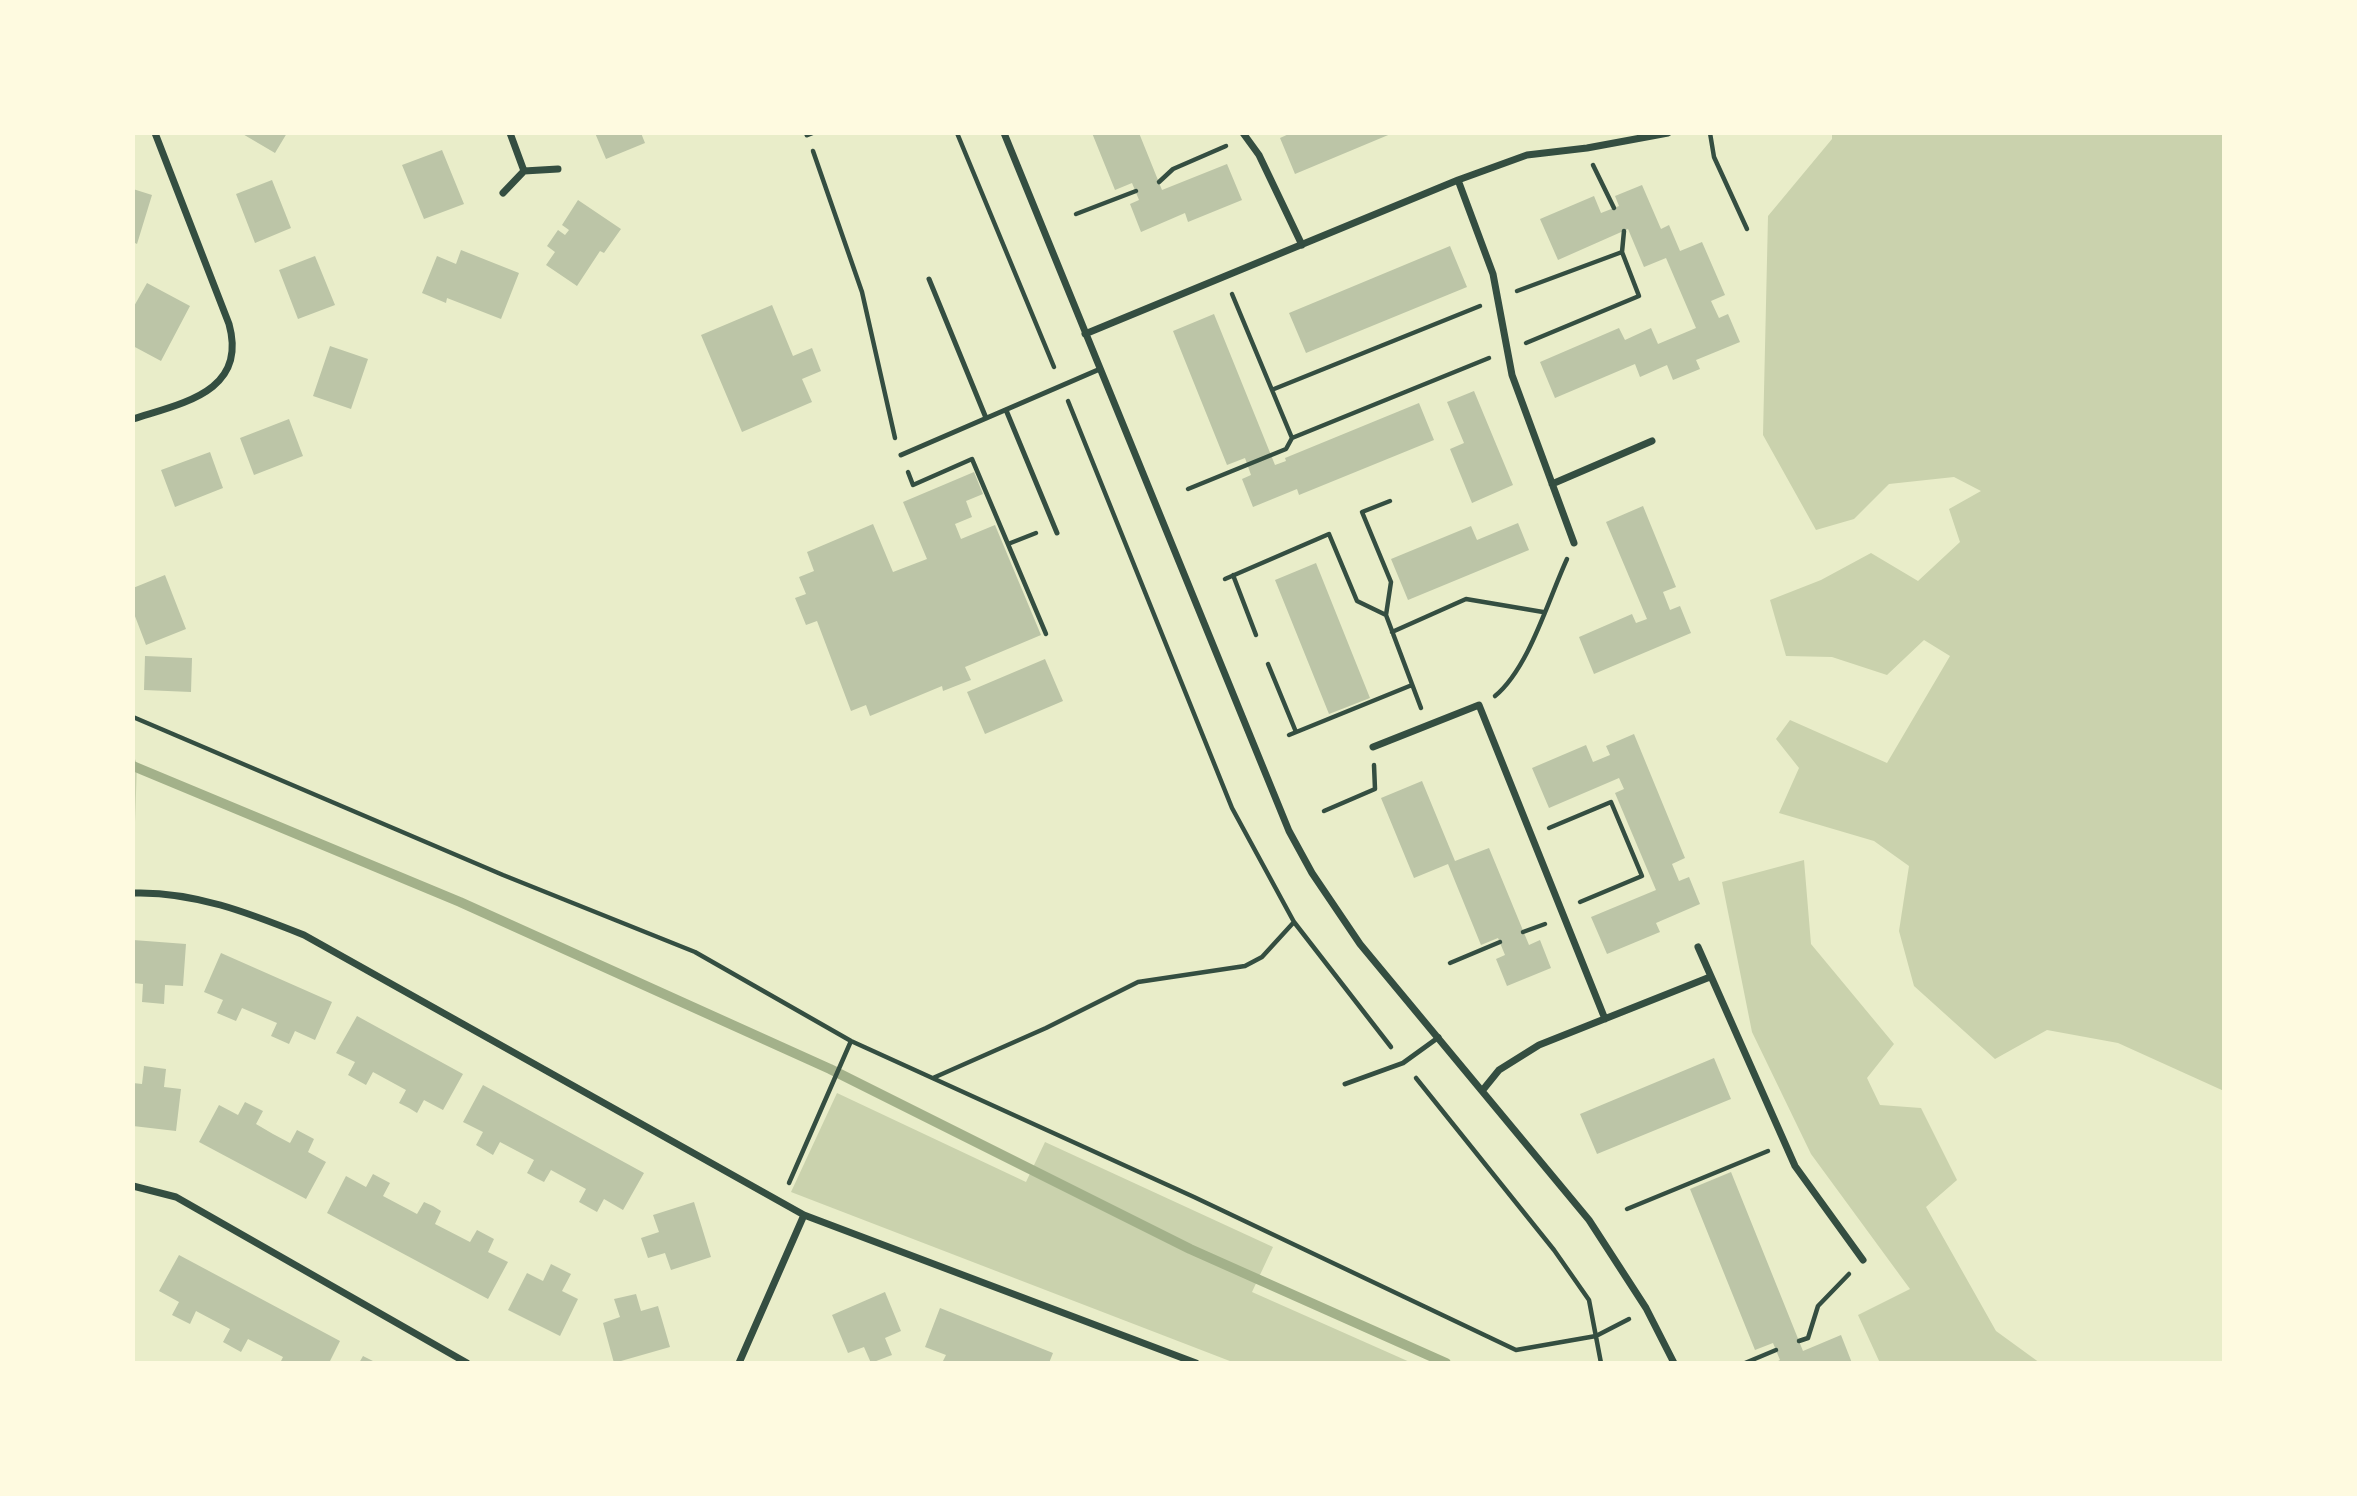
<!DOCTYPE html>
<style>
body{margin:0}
#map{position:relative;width:2357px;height:1496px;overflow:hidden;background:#e9edc9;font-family:Figtree,sans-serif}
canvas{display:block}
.frame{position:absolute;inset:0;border:135px solid #fefae0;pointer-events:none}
</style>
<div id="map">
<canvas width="2357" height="1496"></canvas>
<div class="frame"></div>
</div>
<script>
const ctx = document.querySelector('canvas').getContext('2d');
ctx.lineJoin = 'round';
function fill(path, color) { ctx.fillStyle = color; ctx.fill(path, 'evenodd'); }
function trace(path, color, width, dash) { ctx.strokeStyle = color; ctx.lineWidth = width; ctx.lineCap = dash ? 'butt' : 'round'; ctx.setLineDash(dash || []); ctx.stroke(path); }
fill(new Path2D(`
 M1832,133H2224V1091L2118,1043L2047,1030L1995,1059L1914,986L1899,931L1909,866L1874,841L1779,813L1799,768L1776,739L1790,720L1887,763L1950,656L1924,640L1887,675L1832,657L1786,656L1770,600L1821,580L1871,553L1918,581L1960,542L1949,509L1981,491L1954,477L1889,484L1854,519L1816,530L1763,435L1768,216L1832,139Z
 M133,754L137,764L133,880Z
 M1804,860L1811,944L1894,1044L1867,1078L1880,1105L1921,1108L1957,1180L1926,1207L1996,1331L2040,1363H1880L1858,1315L1910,1289L1811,1154L1752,1032L1722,882Z
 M837,1093L1026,1182L1045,1142L1273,1247L1252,1292L1412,1363H1235L791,1192Z`), '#cad2ad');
trace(new Path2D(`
 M133,766L460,902L830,1069L1190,1249L1446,1363`), '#a3b18a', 10);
fill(new Path2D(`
 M241,133H287L275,153Z
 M595,133H641L645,143L606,159Z
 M1092,133H1139L1162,190L1227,164L1242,200L1188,222L1185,213L1141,232L1130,204L1139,200L1132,183L1115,190Z
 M1291,133H1393L1295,174L1280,138Z
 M442,150L464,204L424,219L402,165Z
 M272,180L291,228L255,243L236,194Z
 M1642,185L1661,229L1669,225L1680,251L1702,242L1725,295L1711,301L1719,318L1728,314L1740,342L1696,360L1700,369L1673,380L1667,365L1640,377L1635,364L1555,398L1540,362L1619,328L1625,340L1651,328L1658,344L1696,328L1666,258L1644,267L1628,229L1558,260L1540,219L1594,196L1601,213L1619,206L1615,196Z
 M133,189L152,195L137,244L133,242Z
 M578,200L621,229L604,253L600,251L577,286L546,265L555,252L547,246L558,230L565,235L569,230L562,225Z
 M1450,246L1467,287L1306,353L1289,313Z
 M461,250L519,273L501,319L447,298L446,303L422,293L437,256L456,264Z
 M315,256L335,305L298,319L279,270Z
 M147,283L190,306L161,361L133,346V308Z
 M772,305L793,356L812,348L821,371L802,379L812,402L742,432L701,335Z
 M1214,314L1275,465L1286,461L1285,458L1419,403L1434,440L1299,495L1297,489L1253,507L1242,479L1251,475L1245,458L1227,465L1173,331Z
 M330,346L368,359L351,409L313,396Z
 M1474,391L1513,485L1472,503L1450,449L1464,443L1447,402Z
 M289,419L303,456L254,475L240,438Z
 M210,452L223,488L175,507L161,470Z
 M974,472L983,494L966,501L972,517L955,524L961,539L995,525L1041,635L965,667L971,680L943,691L942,686L870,716L866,705L851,711L817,621L806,625L795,598L806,594L799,577L814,571L807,552L873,524L893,572L927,559L903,502Z
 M1643,506L1676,587L1663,592L1670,610L1680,606L1691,633L1594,674L1579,637L1632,614L1636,623L1647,619L1606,522Z
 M1518,523L1529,550L1408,600L1391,559L1471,526L1477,540Z
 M1316,563L1370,698L1329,714L1275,580Z
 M165,575L186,629L146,645L133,611V588Z
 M145,656L192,658L191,692L144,690Z
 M1045,659L1063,701L985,734L967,692Z
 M1634,734L1685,858L1672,864L1679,881L1689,877L1700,904L1656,923L1660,932L1607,954L1591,917L1656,890L1615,793L1624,789L1619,778L1549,808L1532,768L1586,745L1593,762L1610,755L1606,746Z
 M1422,781L1455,861L1489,848L1529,945L1540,940L1551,968L1507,986L1496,959L1505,955L1498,938L1481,945L1448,864L1414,878L1381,798Z
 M133,940L186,944L183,986L165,985L164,1004L142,1002L143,984L133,983Z
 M221,953L332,1002L315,1040L295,1031L289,1044L271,1036L277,1023L242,1008L236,1021L217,1013L223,1000L204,992Z
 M357,1016L463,1074L443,1110L424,1100L417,1113L409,1108L399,1103L406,1090L373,1072L366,1085L348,1075L355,1062L336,1053Z
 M1714,1058L1731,1099L1597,1154L1580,1114Z
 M144,1066L166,1069L164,1087L181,1089L176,1131L133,1126V1083L142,1084Z
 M483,1085L644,1173L623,1210L604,1199L597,1212L579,1202L586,1189L551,1170L544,1182L536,1178L527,1173L534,1160L500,1142L493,1155L476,1145L483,1132L463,1122Z
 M245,1102L263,1111L256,1124L273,1134L290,1143L297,1130L314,1139L308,1152L326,1162L306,1199L199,1142L219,1105L238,1115Z
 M1731,1172L1803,1351L1841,1335L1852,1363H1774L1780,1360L1773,1343L1755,1350L1690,1189Z
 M373,1174L390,1183L383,1196L417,1214L424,1202L433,1206L441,1211L435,1224L470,1242L477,1230L494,1239L488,1252L508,1262L488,1299L327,1213L346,1176L366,1187Z
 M694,1202L711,1257L671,1270L665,1253L648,1258L641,1238L659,1232L653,1215Z
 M179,1255L340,1341L329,1363H280L283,1357L248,1339L241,1352L223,1342L230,1329L196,1311L190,1324L172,1315L179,1302L159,1291Z
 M551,1264L571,1274L562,1291L578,1299L560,1336L508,1310L527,1273L543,1281Z
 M885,1292L901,1331L885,1338L892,1355L871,1363L864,1347L848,1353L832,1315Z
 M636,1294L641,1311L658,1306L670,1347L614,1363L603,1323L620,1317L614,1299Z
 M940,1308L1053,1353L1049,1363H942L946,1355L925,1347Z
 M363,1356L377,1363H359Z`), '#bcc5a7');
trace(new Path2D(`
 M957,133L1054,367
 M1710,133L1714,157L1747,229
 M813,151L862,292L895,438
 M1593,165L1614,208
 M1159,182L1173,169L1226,146
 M1076,214L1136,191
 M1622,252L1624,231
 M1517,291L1622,252L1639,296L1526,343
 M1232,294L1292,438L1489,358
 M1274,389L1480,306
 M1068,401L1232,808L1294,922L1391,1047
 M908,472L913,485L972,459L1046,634
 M1188,489L1286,449L1292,438
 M1008,544L1036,533
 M1233,575L1256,635
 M1225,579L1329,534L1357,601L1386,615L1421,708
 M1386,615L1391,582L1362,512L1390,501
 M1392,632L1466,599L1543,612
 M1268,664L1296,732
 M1495,696C1529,668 1548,600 1567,559
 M133,717L503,875L695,952L851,1041L1194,1197L1516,1350L1596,1336L1629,1319
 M1289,735L1412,685
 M1324,811L1375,789L1374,765
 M1549,828L1611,802L1642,876L1580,902
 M1523,932L1545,924
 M1450,963L1500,942
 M933,1078L1046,1028L1138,982L1245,966L1262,957L1294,922
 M1416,1078L1554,1250L1589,1300L1601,1363
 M789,1183L851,1041
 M1627,1209L1768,1151
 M1799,1341L1808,1338L1818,1306L1849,1274
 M1745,1363L1776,1350`), '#344e41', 4.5);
trace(new Path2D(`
 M807,135L812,133
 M929,279L986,418
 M1006,410L1057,533
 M901,455L1100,369
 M1345,1084L1403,1063L1439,1037`), '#344e41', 5);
trace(new Path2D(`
 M510,133L524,171
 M1004,133L1289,831L1312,873L1360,944L1589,1220L1646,1308L1674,1363
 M1243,133L1259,155L1302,245
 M1458,180L1493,274L1512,375L1574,543
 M503,193L524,171L558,169
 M1085,334L1458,180L1527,155L1587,148L1668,133
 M133,419C182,403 248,392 229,324L155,133
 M1552,484L1652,441
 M1373,747L1479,705L1605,1019
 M133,893C193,891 249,913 304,935L804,1215L1196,1363
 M1698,947L1795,1166L1863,1260
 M1482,1091L1499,1070L1539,1045L1710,977
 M133,1186L176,1197L467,1363
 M739,1363L804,1215`), '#344e41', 7);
</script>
